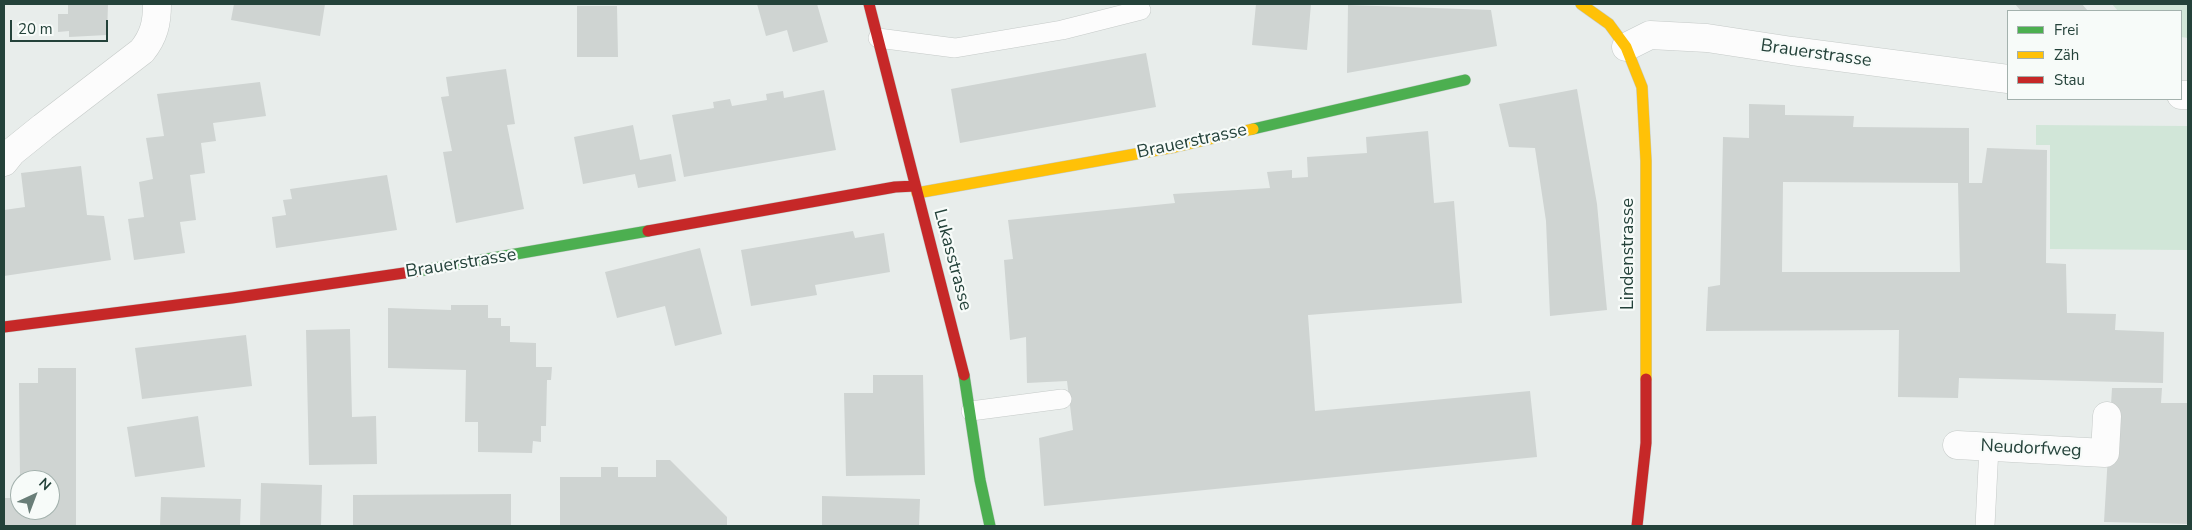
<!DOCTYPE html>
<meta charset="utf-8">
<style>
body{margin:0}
#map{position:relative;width:2192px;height:530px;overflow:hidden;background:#e8edeb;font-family:"Nunito Sans",sans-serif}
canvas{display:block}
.frame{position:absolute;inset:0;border:5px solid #24423a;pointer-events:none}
.legend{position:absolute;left:2007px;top:10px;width:175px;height:90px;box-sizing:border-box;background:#f7fbf9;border:1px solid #a3b1ad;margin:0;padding:6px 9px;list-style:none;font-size:15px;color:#24423a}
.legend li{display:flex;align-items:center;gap:10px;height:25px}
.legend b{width:25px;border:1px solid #a3b1ad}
.north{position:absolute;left:10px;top:470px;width:50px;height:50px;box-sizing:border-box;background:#f7fbf9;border:1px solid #a3b1ad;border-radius:50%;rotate:43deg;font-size:14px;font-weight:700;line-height:20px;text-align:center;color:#24423a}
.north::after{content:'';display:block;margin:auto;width:18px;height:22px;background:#697e78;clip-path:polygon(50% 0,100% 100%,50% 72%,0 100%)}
.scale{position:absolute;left:10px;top:20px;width:98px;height:22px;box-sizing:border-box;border:2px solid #24423a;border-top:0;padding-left:6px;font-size:15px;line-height:18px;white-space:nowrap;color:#24423a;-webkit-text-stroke:4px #f7fbf9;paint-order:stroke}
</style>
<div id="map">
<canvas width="2192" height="530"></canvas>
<div class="frame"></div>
<ul class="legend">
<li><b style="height:6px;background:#4caf50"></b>Frei</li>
<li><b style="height:6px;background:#ffc107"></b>Zäh</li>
<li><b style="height:6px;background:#c62828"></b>Stau</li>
</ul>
<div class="north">N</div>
<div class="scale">20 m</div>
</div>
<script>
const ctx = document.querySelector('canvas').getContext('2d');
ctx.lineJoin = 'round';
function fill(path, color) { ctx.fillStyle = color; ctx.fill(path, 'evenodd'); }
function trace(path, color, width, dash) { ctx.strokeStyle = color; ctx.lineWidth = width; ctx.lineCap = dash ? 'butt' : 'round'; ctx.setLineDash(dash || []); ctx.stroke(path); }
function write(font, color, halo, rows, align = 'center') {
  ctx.font = font + ' "Nunito Sans",sans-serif'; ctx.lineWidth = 4.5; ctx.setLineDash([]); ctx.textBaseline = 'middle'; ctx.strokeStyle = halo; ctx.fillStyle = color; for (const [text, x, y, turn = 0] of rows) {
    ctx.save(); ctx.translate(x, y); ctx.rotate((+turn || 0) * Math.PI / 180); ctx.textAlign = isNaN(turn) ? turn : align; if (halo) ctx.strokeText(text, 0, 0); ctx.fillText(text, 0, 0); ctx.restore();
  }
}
fill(new Path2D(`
 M2112,4H2188V38L2181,37V11H2118Z
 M2036,125L2188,126V250L2050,249V145H2036Z`), '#d1e6d8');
fill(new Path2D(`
 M68,4H108L107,35L69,37V31L58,32V14H68Z
 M234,4H325L320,36L231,20Z
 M757,4H817L828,42L793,52L787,30L766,36Z
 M1256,4H1311L1307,50L1252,45Z
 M2015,4H2082L2088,11H2021Z
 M1348,5L1491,10L1497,46L1347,73Z
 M577,6H617L618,57H577Z
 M1146,53L1156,107L960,143L951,89Z
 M506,69L515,124L507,125L524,209L456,223L443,152L452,151L441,97L449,96L446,77Z
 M260,82L266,116L213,123L216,141L201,143L205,173L190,175L196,220L180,222L185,253L134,260L128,219L144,217L139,182L153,179L146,138L164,136L157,94Z
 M1577,89L1597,204L1607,310L1550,316L1546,221L1535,148L1509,147L1499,104Z
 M824,90L836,150L684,177L672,115L714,108L713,102L730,99L732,106L767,100L766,94L783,91L784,98Z
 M1749,104L1785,105V115L1854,116L1853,127L1969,128V183H1982L1987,148L2047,150L2046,263L2066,264L2067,313L2116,314L2115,330L2164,332L2163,383L1959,378L1958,398L1898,397L1899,330L1706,331L1708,287L1720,285L1723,137L1749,138ZM1783,182L1958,183L1960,272H1782Z
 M633,125L640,160L671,154L676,181L638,188L635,174L583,184L574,137Z
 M1428,131L1434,203L1454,201L1462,303L1308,315L1315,411L1530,391L1537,457L1044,506L1039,438L1073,430L1067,381L1027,383L1026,337L1010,340L1004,260L1013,259L1008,220L1175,203L1173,194L1270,188L1267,172L1292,170V178L1308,177L1307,157L1367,153L1366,137Z
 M81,166L87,215L104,216L111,260L4,276V210L25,207L21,173Z
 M387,175L397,230L276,248L272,217L286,215L283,200L292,199L290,189Z
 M853,231L855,238L884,233L890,272L815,285L817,295L751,306L741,250Z
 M700,248L722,334L675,346L665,306L617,318L605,272Z
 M451,305H488V318H501V326H510V342L536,343V367H552L551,380H547L546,426H541V442L533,441L532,453L478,452V422H465L466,370L388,368V308L451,310Z
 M350,329L352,417L376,416L377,464L309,465L306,330Z
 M246,335L252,386L142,399L135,348Z
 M38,368H76V526H4V498H20V510H50V480H20L19,383H38Z
 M873,375H923L925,475L846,476L844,393H873Z
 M2112,388H2162L2161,403H2188V524L2104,522Z
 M198,416L205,467L135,477L127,427Z
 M656,460H670L727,517V526H560V477H601V467H618V477H656Z
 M261,483L322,485L321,526H260Z
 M511,494V526H353V495Z
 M822,496L920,499L919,526H822Z
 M161,497L241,499L240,526H160Z`), '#cfd4d2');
const lane = new Path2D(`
 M878,38L955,48L1062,30L1141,10
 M971,411L1062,399
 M1985,526L1989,447`);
const street = new Path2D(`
 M1626,47L1650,35L1707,38L1792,51L2008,79
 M2181,95H2188
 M4,162L12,152L43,127L142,51C154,36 157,23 157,4
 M1957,445L2105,453L2107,416`);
const fast = new Path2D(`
 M1253,129L1465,80
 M418,271L648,231
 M964,375L980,480L990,526`);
const slow = new Path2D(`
 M1581,4L1609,24L1626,47L1642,87L1646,161V379
 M917,193L1175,147L1253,129`);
const jam = new Path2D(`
 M869,4L964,375
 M648,231L895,187L915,186
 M4,327L232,298L418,271
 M1637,526L1646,443V379`);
trace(lane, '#c5cac8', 20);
trace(street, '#c5cac8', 29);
trace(fast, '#c3cbc8', 12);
trace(slow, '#c3cbc8', 12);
trace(jam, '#c3cbc8', 12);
trace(lane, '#fcfcfc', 19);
trace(street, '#fcfcfc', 28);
trace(fast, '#4caf50', 11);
trace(slow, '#ffc107', 11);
trace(jam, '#c62828', 11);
write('18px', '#24423a', '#f7fbf9', [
 ["Brauerstrasse",1816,54,8],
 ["Brauerstrasse",1192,142,-12],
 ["Lindenstrasse",1629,254,-90],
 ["Lukasstrasse",952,260,75],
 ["Brauerstrasse",461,264,-9],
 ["Neudorfweg",2031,449,3]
]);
</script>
